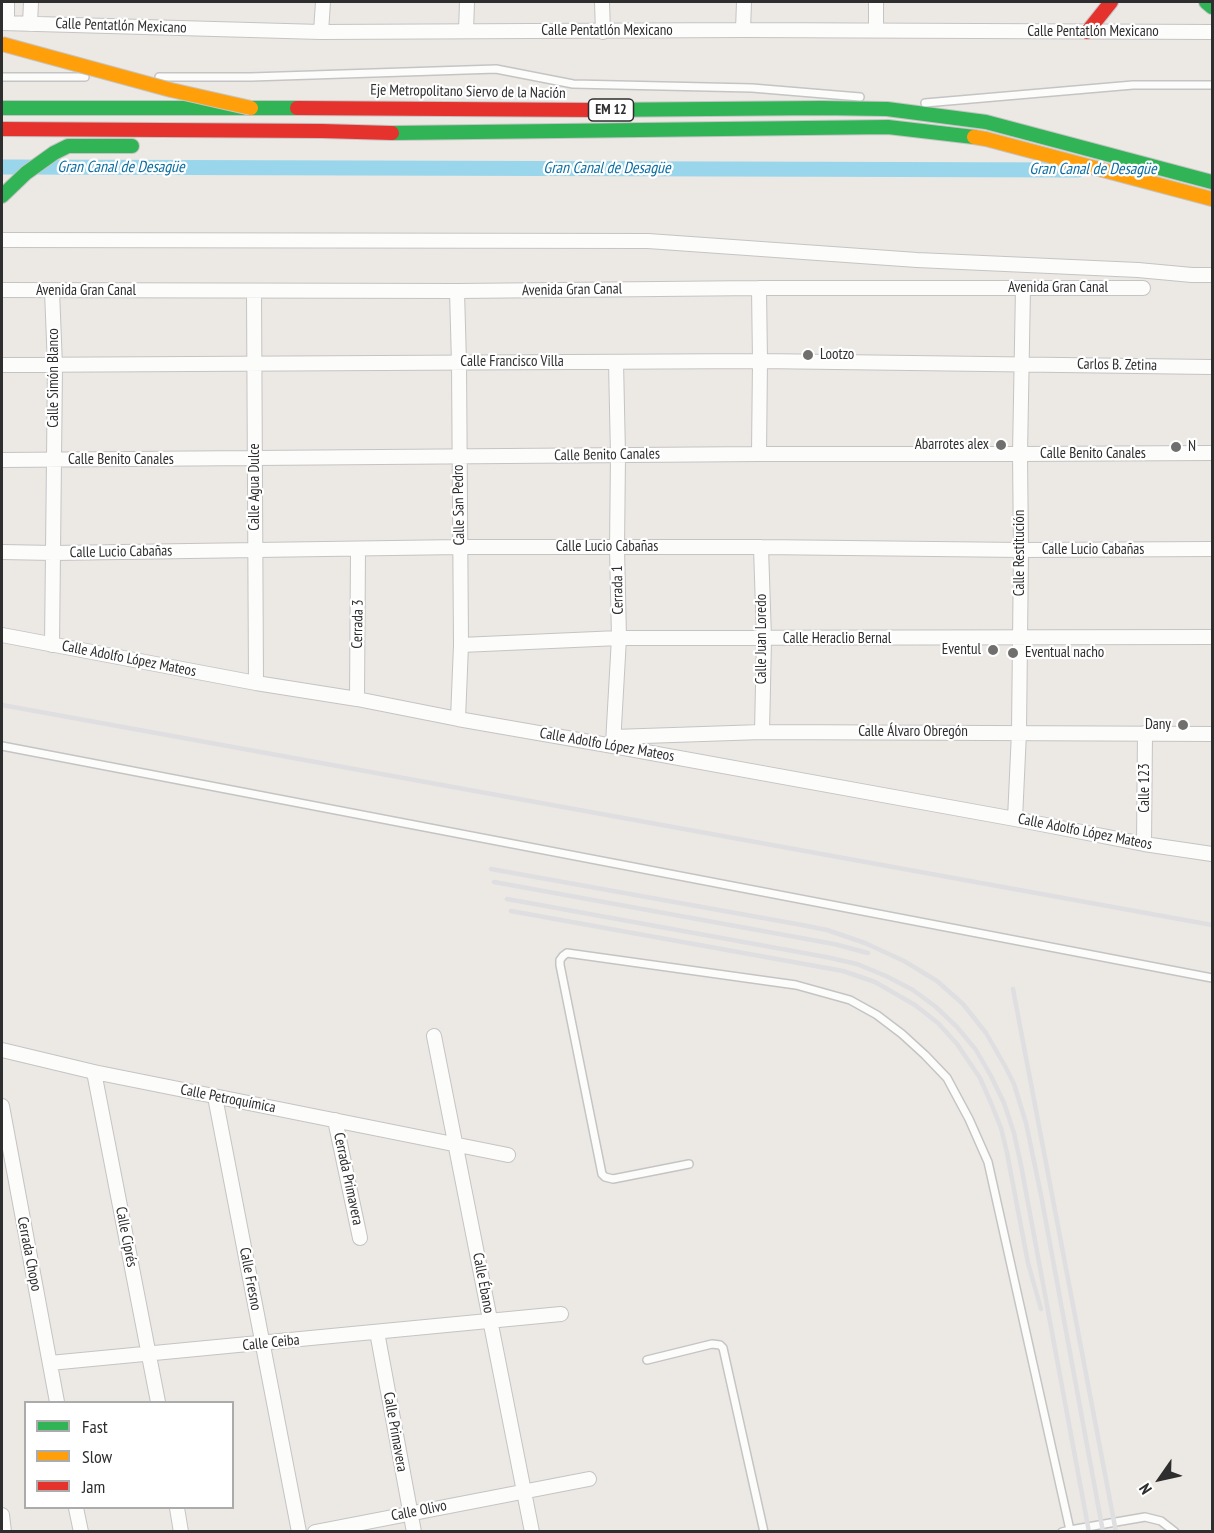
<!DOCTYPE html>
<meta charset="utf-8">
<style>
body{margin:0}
#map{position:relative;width:1214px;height:1533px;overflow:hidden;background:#ece8e4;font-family:"PT Sans Narrow",sans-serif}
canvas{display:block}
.frame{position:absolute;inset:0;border:3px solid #2e2e2e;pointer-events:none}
.legend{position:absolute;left:24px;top:1401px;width:210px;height:108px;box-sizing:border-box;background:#fff;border:2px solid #ababab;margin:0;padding:8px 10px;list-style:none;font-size:18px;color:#2e2e2e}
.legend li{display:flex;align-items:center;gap:12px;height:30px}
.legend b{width:30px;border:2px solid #ababab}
.north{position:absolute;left:1130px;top:1449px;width:60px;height:60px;-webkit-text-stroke:4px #fff;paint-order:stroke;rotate:236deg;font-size:16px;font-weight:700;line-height:24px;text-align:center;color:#2e2e2e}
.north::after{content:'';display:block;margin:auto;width:21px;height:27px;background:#2e2e2e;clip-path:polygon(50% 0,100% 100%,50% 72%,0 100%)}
</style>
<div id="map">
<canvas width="1214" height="1533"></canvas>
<div class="frame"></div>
<ul class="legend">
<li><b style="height:8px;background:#30b455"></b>Fast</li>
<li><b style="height:8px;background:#ff9f0a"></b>Slow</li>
<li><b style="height:8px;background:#e5322d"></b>Jam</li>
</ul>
<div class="north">N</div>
</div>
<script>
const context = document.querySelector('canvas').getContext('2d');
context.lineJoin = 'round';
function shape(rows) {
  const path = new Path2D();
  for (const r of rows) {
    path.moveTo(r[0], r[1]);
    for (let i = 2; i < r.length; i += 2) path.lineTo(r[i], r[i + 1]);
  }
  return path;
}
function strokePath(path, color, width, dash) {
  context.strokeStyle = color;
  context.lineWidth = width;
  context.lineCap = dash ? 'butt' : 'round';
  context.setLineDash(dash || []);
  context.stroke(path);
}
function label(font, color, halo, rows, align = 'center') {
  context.font = font + ' "PT Sans Narrow",sans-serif';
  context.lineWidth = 4.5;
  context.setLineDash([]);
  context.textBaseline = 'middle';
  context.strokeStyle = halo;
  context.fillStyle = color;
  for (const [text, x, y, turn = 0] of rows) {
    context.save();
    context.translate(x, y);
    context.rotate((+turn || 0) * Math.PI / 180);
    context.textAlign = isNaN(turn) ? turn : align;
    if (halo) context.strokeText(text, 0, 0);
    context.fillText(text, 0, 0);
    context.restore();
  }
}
const canal = shape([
 [2,167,1078,170]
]);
const lane = shape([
 [2,77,85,77],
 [159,77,251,77,496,69,573,84,752,88,860,97],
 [925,103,1133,85,1212,85],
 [2,746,1212,978],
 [689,1164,613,1179,605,1177,602,1174,560,965,560,960,563,956,567,953,796,985,850,1000,877,1015,902,1034,925,1055,947,1078,969,1119,988,1162,1070,1530,1062,1532],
 [647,1360,712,1344,720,1345,723,1348,764,1532],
 [1070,1530,1145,1517,1161,1521,1175,1532]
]);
const street = shape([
 [602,2,603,32],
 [2,23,321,32,743,30,1212,32],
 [7,23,7,2],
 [30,24,31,2],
 [743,30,744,2],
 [876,30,876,2],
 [466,31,467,2],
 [321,32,323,2],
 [2,240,648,241,917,260,1138,270,1192,275,1212,275],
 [759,288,760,361,759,454],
 [2,290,457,291,759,288,1143,288],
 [254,291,256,683],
 [457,291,459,363,461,645,458,719],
 [2,365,760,361,1212,367],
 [2,460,759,454,1020,454,1212,453],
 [761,547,764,639,762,732],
 [2,552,54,553,460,547,761,547,1021,550,1212,549],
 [2,635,256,683,357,699,458,719,613,746,1015,819,1144,844,1212,854],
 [52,645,55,366,52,291],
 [461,645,619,638,1212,637],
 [357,699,358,549],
 [614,737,762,732,1212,734],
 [613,744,619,638,617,548,618,455,616,362],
 [1015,819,1019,732,1021,550,1020,454,1023,288],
 [1144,844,1145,733],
 [434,1036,532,1532],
 [2,1050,94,1072,508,1155],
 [94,1072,158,1402],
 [215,1097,299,1532],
 [2,1106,57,1402],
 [335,1120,360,1238],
 [377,1332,414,1532],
 [50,1363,561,1314],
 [76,1508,81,1532],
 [177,1508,181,1532],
 [2,1515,4,1532],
 [315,1532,589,1479]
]);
const fast = shape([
 [1206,2,1212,7],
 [2,108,297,108],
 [595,110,821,108,887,109,986,122,1212,182],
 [392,133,888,127,974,137],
 [2,196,26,173,54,153,68,146,132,146]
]);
const slow = shape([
 [974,137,986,139,1212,199]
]);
const jam = shape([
 [1087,32,1111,2],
 [297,108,595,110],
 [2,129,322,131,392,133]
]);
const rail = shape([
 [2,705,1212,925],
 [491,869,802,925,827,930,865,943,904,961,937,981,963,1004,986,1033,1005,1066,1014,1084,1026,1123,1041,1195,1103,1532],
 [494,882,834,944,868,953],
 [507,899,826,957,857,964,886,976,913,990,936,1007,957,1027,976,1050,991,1076,1004,1103,1014,1133,1021,1165,1089,1532],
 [511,911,843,971,875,982,915,1005,938,1023,957,1044,980,1078,991,1103,1001,1128,1007,1153,1028,1263,1041,1309],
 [1013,989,1116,1532]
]);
const slowBridge = shape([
 [2,44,171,90,251,108]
]);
const markers = [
 [808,355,6,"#706f6e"],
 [1001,445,6,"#706f6e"],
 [1176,447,6,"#706f6e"],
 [993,650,6,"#706f6e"],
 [1013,653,6,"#706f6e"],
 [1183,725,6,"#706f6e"]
];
const shields = [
 [611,110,45]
];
const shieldNames = [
 ["EM 12",611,110]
];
const streetNames = [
 ["Calle Pentatlón Mexicano",121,26,2],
 ["Calle Pentatlón Mexicano",607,31],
 ["Calle Pentatlón Mexicano",1093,32],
 ["Eje Metropolitano Siervo de la Nación",468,92,1],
 ["Avenida Gran Canal",1058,288],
 ["Avenida Gran Canal",572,290,-1],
 ["Avenida Gran Canal",86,291],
 ["Calle Francisco Villa",512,362],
 ["Carlos B. Zetina",1117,365,1],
 ["Calle Simón Blanco",54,378,-90],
 ["Calle Benito Canales",1093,454],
 ["Calle Benito Canales",607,455,-1],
 ["Calle Benito Canales",121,460],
 ["Calle Agua Dulce",255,487,-90],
 ["Calle San Pedro",459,505,-91],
 ["Calle Lucio Cabañas",607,547],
 ["Calle Lucio Cabañas",1093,550],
 ["Calle Lucio Cabañas",121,552,-1],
 ["Calle Restitución",1020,553,-90],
 ["Cerrada 1",618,590,-91],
 ["Cerrada 3",358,624,-89],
 ["Calle Juan Loredo",762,639,-90],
 ["Calle Heraclio Bernal",837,639],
 ["Calle Adolfo López Mateos",129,659,11],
 ["Calle Álvaro Obregón",913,732],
 ["Calle Adolfo López Mateos",607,745,10],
 ["Calle 123",1145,788,-90],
 ["Calle Adolfo López Mateos",1085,832,11],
 ["Calle Petroquímica",228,1099,11],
 ["Cerrada Primavera",348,1179,78],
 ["Calle Ciprés",126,1237,79],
 ["Cerrada Chopo",29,1254,79],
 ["Calle Fresno",250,1279,79],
 ["Calle Ébano",483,1283,79],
 ["Calle Ceiba",271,1343,-6],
 ["Calle Primavera",395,1432,80],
 ["Calle Olivo",419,1511,-11]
];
const poiNames = [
 ["Lootzo",820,355],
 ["Abarrotes alex",989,445,"right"],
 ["N",1188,447],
 ["Eventul",981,650,"right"],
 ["Eventual nacho",1025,653],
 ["Dany",1171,725,"right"]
];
const waterNames = [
 ["Gran Canal de Desagüe",121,167],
 ["Gran Canal de Desagüe",607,168],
 ["Gran Canal de Desagüe",1093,169]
];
strokePath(canal, '#99d6ec', 15);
strokePath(lane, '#c5c4c5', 10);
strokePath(street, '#c5c4c5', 16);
strokePath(fast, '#c5c4c5', 16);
strokePath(slow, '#c5c4c5', 16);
strokePath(jam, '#c5c4c5', 16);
strokePath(lane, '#fcfcfb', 7);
strokePath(street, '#fcfcfb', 14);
strokePath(fast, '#30b455', 14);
strokePath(slow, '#ff9f0a', 14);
strokePath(jam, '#e5322d', 14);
strokePath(rail, '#dfdfe1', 4.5);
strokePath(slowBridge, '#c6c5c4', 16, []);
strokePath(slowBridge, '#ff9f0a', 14);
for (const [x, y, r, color] of markers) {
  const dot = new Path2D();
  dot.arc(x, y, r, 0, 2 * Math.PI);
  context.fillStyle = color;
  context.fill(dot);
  strokePath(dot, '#fff', 2);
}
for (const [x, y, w] of shields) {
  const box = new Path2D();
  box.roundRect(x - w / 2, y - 11, w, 22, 4.5);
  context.fillStyle = '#fff';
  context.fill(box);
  strokePath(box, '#2e2e2e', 1.5);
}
label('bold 14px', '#2e2e2e', null, shieldNames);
label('15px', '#2e2e2e', '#fff', streetNames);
label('15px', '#2e2e2e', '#fff', poiNames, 'left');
label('italic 16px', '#0d6fa3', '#fff', waterNames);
</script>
